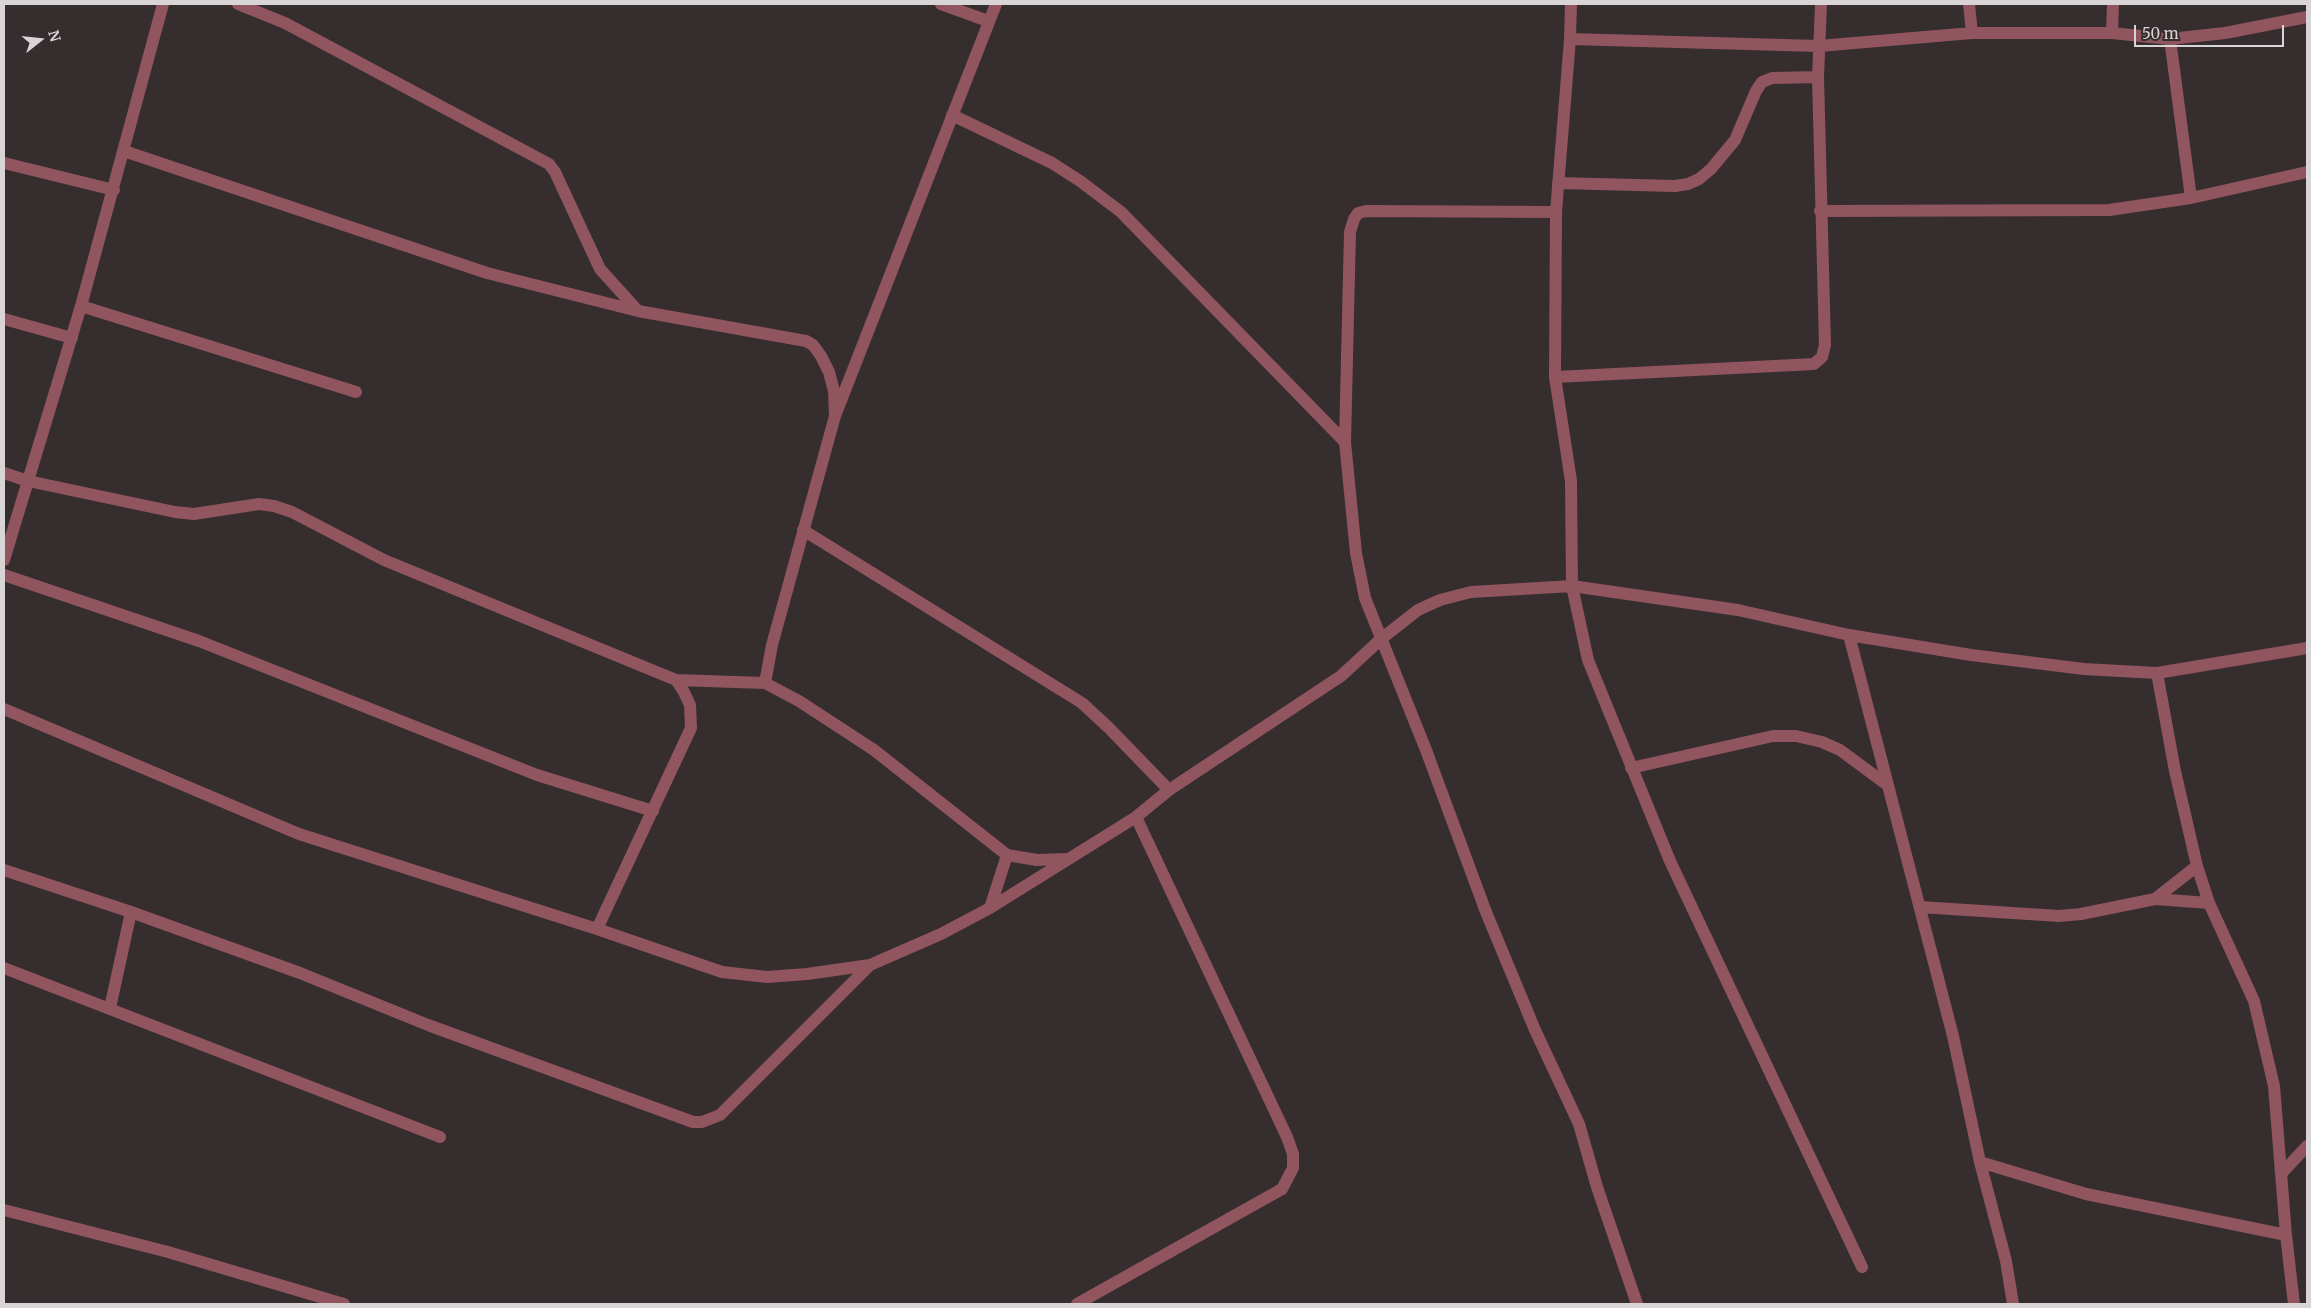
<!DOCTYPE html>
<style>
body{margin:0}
#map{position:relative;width:2311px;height:1308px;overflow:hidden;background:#352d2e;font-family:Merriweather,serif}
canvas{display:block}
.frame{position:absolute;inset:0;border:5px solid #d9d4d5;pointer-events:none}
.north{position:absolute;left:15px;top:15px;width:50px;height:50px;-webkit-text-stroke:4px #352d2e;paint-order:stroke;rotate:74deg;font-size:14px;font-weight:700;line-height:20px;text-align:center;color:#d9d4d5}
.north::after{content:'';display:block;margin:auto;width:18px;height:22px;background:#d9d4d5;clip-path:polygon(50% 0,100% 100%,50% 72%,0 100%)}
.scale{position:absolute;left:2134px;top:25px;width:150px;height:22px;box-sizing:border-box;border:2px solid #d9d4d5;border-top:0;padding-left:6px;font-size:15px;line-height:18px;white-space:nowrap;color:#d9d4d5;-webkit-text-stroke:4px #352d2e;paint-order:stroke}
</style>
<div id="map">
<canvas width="2311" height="1308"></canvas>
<div class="frame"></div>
<div class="north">N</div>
<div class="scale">50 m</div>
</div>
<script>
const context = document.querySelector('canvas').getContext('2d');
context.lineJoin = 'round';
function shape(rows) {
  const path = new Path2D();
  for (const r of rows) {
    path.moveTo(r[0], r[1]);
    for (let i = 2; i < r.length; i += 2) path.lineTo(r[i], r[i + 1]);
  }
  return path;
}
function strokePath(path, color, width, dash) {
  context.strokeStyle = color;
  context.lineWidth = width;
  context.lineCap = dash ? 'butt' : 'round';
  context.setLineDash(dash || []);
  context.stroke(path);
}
const minor = shape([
 [238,4,285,23,549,164,555,172,600,269,638,311],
 [941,4,988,21],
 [1571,4,1570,39,1556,212,1555,377,1571,481,1572,586,1588,660,1670,861,1862,1267],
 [1969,4,1972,33],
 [2112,33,2113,4],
 [1570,39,1819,46,1972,33,2112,33,2170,39,2225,33,2307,17],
 [2170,39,2191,198],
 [952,115,1052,163,1080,181,1121,212,1345,442],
 [124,151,487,273,638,311,806,341,813,345,821,356,829,372,834,391,835,416],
 [4,163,114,190],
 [1558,183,1675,186,1688,184,1699,179,1711,169,1735,140,1756,91,1762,82,1772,78,1818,77],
 [1820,211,2109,210,2191,198,2307,172],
 [1556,212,1366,211,1358,213,1354,219,1350,232,1345,442,1356,553,1365,598,1426,750,1486,912,1535,1030,1579,1124,1597,1187,1637,1304],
 [81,306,356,392],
 [4,319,72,338],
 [1555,377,1814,364,1822,357,1825,345,1818,77,1821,4],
 [4,473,28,481,175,512,194,514,259,504,274,506,292,512,384,560,676,680,765,683,799,701,874,750,1007,855,1037,860,1066,859],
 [803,530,1082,703,1109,728,1169,790],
 [4,560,81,306,163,4],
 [4,575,199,641,537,775,653,811],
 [1849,635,1953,1036,1980,1162,2006,1261,2013,1304],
 [2157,673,2175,771,2197,866,2209,903,2254,1001,2274,1086,2286,1235,2294,1304],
 [765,683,772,645,835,416,996,4],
 [4,709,299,834,597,929,722,972,767,977,807,974,870,965,941,934,990,908,1136,817,1169,790,1341,676,1381,639,1418,610,1440,600,1471,592,1572,586,1738,610,1849,635,1971,655,2084,669,2157,673,2307,648],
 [1631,768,1773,736,1796,736,1822,742,1840,750,1886,784],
 [4,870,131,912,300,973,428,1025,693,1122,702,1122,720,1115,870,965],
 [2155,899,2197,866],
 [1920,907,2059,916,2081,914,2155,899,2209,903],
 [990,908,1007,855],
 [597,929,691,728,690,705,684,692,676,680],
 [4,968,440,1137],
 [110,1008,131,912],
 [1980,1162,2086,1194,2286,1235],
 [2281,1174,2307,1146],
 [4,1210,168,1252,344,1304],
 [1077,1304,1282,1189,1293,1168,1293,1154,1287,1137,1136,817]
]);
strokePath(minor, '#90555f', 12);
</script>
